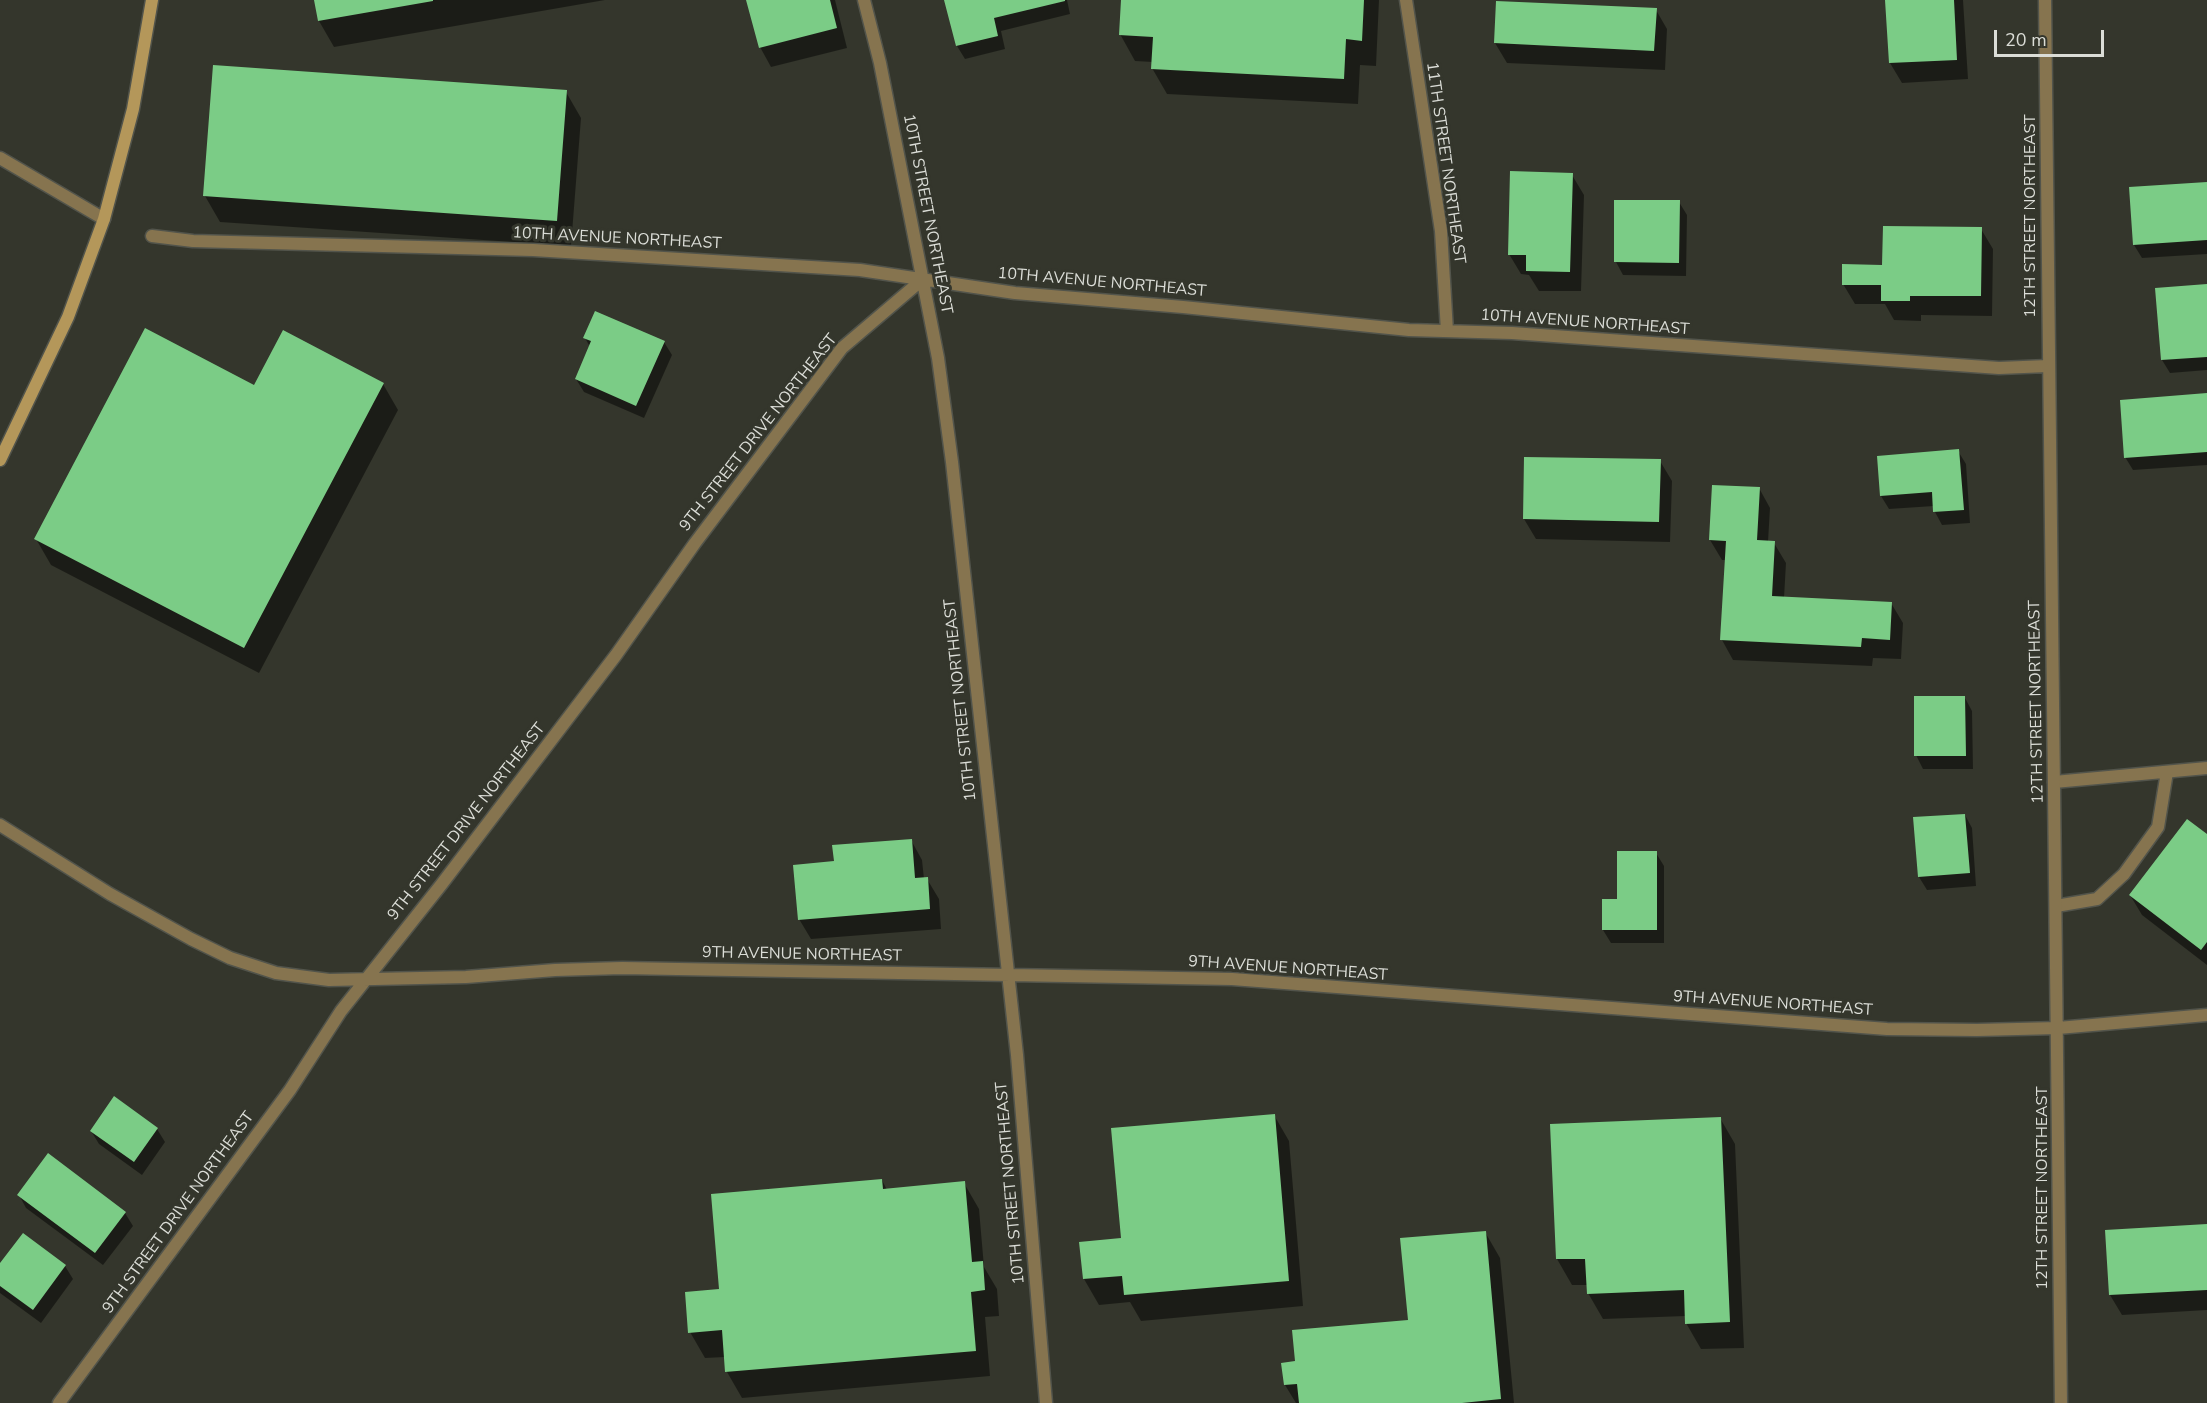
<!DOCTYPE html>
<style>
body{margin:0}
#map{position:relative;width:2207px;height:1403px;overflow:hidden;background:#34362c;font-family:"Nunito Sans",sans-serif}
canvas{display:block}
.scale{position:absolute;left:1994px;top:30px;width:110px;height:27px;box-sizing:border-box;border:3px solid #dbddd7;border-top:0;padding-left:8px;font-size:18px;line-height:21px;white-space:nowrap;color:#dbddd7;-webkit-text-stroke:4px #34362c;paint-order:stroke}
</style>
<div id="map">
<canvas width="2207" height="1403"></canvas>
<div class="scale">20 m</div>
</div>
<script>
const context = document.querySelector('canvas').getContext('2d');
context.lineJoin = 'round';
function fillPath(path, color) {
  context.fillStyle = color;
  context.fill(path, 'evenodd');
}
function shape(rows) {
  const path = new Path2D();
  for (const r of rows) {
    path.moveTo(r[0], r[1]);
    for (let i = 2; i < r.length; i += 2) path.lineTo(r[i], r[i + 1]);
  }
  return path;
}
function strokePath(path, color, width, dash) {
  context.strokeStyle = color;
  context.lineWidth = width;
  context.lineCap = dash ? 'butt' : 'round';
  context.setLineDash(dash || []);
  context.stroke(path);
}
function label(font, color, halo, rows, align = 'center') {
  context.font = font + ' "Nunito Sans",sans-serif';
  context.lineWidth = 6;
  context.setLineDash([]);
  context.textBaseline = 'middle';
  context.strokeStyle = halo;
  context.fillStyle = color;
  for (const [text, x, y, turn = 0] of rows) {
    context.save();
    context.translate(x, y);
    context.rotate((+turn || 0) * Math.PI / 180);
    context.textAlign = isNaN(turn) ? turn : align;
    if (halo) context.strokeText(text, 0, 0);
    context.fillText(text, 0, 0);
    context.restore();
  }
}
const shadow = shape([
 [316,0,605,0,334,47,319,21],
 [748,0,835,0,847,48,771,67,760,47],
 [946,0,1067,0,1070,14,1001,31,1005,49,965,59,957,46],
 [1122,0,1379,0,1376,66,1360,65,1358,104,1167,94,1152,68,1153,62,1135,61,1120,34],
 [1887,0,1963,0,1968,79,1902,83,1890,63],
 [1656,10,1667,29,1665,70,1507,63,1495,43],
 [566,92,581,118,571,246,220,222,205,196],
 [1572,175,1584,195,1581,291,1539,291,1529,275,1521,274,1509,254],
 [2207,184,2207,254,2142,258,2134,245],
 [1615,201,1679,202,1687,215,1686,276,1623,275,1616,262],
 [1981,229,1993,249,1992,316,1921,315,1921,321,1894,320,1885,304,1855,304,1843,284,1884,266],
 [2207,286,2207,370,2170,373,2162,360],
 [585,338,664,342,672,355,644,418,584,392,576,379,590,347],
 [383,384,398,410,259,673,51,565,36,539,255,387],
 [2207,394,2207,465,2133,470,2125,457],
 [1958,451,1966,464,1970,523,1942,525,1935,512,1934,506,1889,509,1881,496],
 [1660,461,1672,481,1670,542,1536,539,1524,519],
 [1759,488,1770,508,1768,542,1774,543,1786,563,1784,598,1891,603,1903,623,1901,659,1873,658,1872,666,1733,660,1722,640,1726,560,1722,560,1710,540],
 [1965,698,1972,711,1973,769,1923,769,1916,755],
 [1965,815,1972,828,1976,886,1927,890,1919,877],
 [2207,836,2207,965,2142,915,2130,895],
 [911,840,922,860,924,879,927,879,939,899,941,929,811,939,799,919,836,863],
 [1656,853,1664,866,1664,943,1611,943,1603,930,1618,900],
 [1274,1115,1289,1141,1303,1306,1141,1321,1130,1302,1099,1305,1084,1279,1122,1239],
 [1720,1118,1735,1144,1744,1348,1701,1349,1686,1323,1686,1316,1603,1319,1588,1293,1588,1285,1572,1285,1557,1259],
 [157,1129,165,1142,142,1175,99,1144,91,1131],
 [882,1180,887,1190,964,1183,979,1209,984,1267,997,1289,999,1316,985,1317,990,1376,742,1398,727,1372,725,1357,705,1358,690,1332,721,1291],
 [19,1195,125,1213,133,1226,103,1265,26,1208],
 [2207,1225,2207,1310,2122,1315,2110,1295],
 [1485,1232,1500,1258,1514,1403,1296,1403,1285,1385,1296,1363,1409,1321],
 [23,1235,65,1266,73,1279,41,1323,0,1293,0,1266]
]);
const building = shape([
 [314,0,433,0,433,1,318,21],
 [746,0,830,0,837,28,759,48],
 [944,0,1065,0,1065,1,994,18,998,36,956,46],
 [1121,0,1364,0,1362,41,1346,39,1344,79,1151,69,1153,37,1119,35],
 [1885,0,1954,0,1957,60,1889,63],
 [1496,1,1657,8,1654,51,1494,43],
 [213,65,567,90,557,221,203,196],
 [1510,171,1573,173,1570,272,1526,271,1526,255,1508,255],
 [2207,182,2207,240,2133,245,2129,187],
 [1614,200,1680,200,1679,263,1614,262],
 [1883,226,1982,227,1981,296,1910,296,1910,301,1881,301,1881,285,1842,285,1842,264,1882,265],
 [2207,284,2207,357,2161,360,2155,288],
 [595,311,665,341,636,406,575,379,591,341,583,338],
 [145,328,254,385,283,330,384,383,244,648,34,539],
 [2207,393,2207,452,2124,458,2120,400],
 [1959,449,1964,510,1933,512,1932,492,1880,496,1877,456],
 [1524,457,1661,459,1659,522,1523,519],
 [1712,485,1760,487,1757,540,1775,541,1772,596,1892,602,1890,640,1862,638,1861,647,1720,640,1726,541,1709,540],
 [1914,696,1965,696,1966,756,1914,756],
 [1965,814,1970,873,1918,877,1913,817],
 [2187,819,2207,834,2207,942,2201,950,2129,895],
 [912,839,915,878,928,877,930,909,798,920,793,865,834,861,832,845],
 [1617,851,1657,851,1657,930,1602,930,1602,899,1617,899],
 [114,1096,158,1128,134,1162,90,1131],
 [1275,1114,1289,1281,1124,1295,1122,1276,1083,1279,1079,1242,1121,1238,1111,1128],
 [1721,1117,1730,1322,1685,1324,1684,1290,1587,1294,1585,1259,1556,1259,1550,1124],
 [48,1153,126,1212,95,1253,17,1195],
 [882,1179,883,1189,965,1181,972,1262,983,1261,985,1290,971,1292,976,1351,725,1372,722,1330,688,1333,685,1292,719,1289,711,1194],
 [2207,1224,2207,1290,2109,1295,2105,1230],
 [1486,1231,1501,1399,1462,1403,1299,1403,1297,1384,1284,1385,1281,1363,1295,1361,1292,1330,1408,1320,1400,1238],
 [23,1233,66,1265,33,1310,0,1286,0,1263]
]);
const lane = shape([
 [2054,782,2207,768],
 [2056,906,2097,899,2124,874,2158,827,2167,772]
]);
const street = shape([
 [864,0,880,63,938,358,952,462,1017,1055,1046,1403],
 [1406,0,1441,231,1447,331],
 [2045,0,2061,1403],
 [0,158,104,219],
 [152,236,193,241,533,250,860,270,1015,293,1183,307,1409,330,1512,333,1999,368,2048,366],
 [0,825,110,894,191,939,230,958,276,973,329,980,466,977,555,970,622,968,1232,979,1887,1029,1977,1030,2058,1028,2207,1015],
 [59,1403,290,1090,341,1011,441,885,616,655,695,543,842,348,923,279]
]);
const secondary = shape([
 [0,460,68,317,104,219,133,109,152,0]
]);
const streetNames = [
 ["11TH STREET NORTHEAST",1445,163,82],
 ["10TH STREET NORTHEAST",927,214,79],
 ["12TH STREET NORTHEAST",2031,216,-90],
 ["10TH AVENUE NORTHEAST",617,239,3],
 ["10TH AVENUE NORTHEAST",1102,283,5],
 ["10TH AVENUE NORTHEAST",1585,323,4],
 ["9TH STREET DRIVE NORTHEAST",759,433,-52],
 ["10TH STREET NORTHEAST",961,700,-96],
 ["12TH STREET NORTHEAST",2037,702,-91],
 ["9TH STREET DRIVE NORTHEAST",467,822,-52],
 ["9TH AVENUE NORTHEAST",802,955,1],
 ["9TH AVENUE NORTHEAST",1288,969,4],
 ["9TH AVENUE NORTHEAST",1773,1004,4],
 ["10TH STREET NORTHEAST",1011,1183,-95],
 ["12TH STREET NORTHEAST",2043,1188,-90],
 ["9TH STREET DRIVE NORTHEAST",179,1213,-54]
];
fillPath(shadow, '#0007');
fillPath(building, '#7bcc86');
strokePath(lane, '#52544b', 15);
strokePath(street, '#52544b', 15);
strokePath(secondary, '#52544b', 15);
strokePath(lane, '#86744f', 12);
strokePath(street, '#86744f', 12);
strokePath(secondary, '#b4975a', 12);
label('16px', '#dbddd7', '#34362c', streetNames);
</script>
